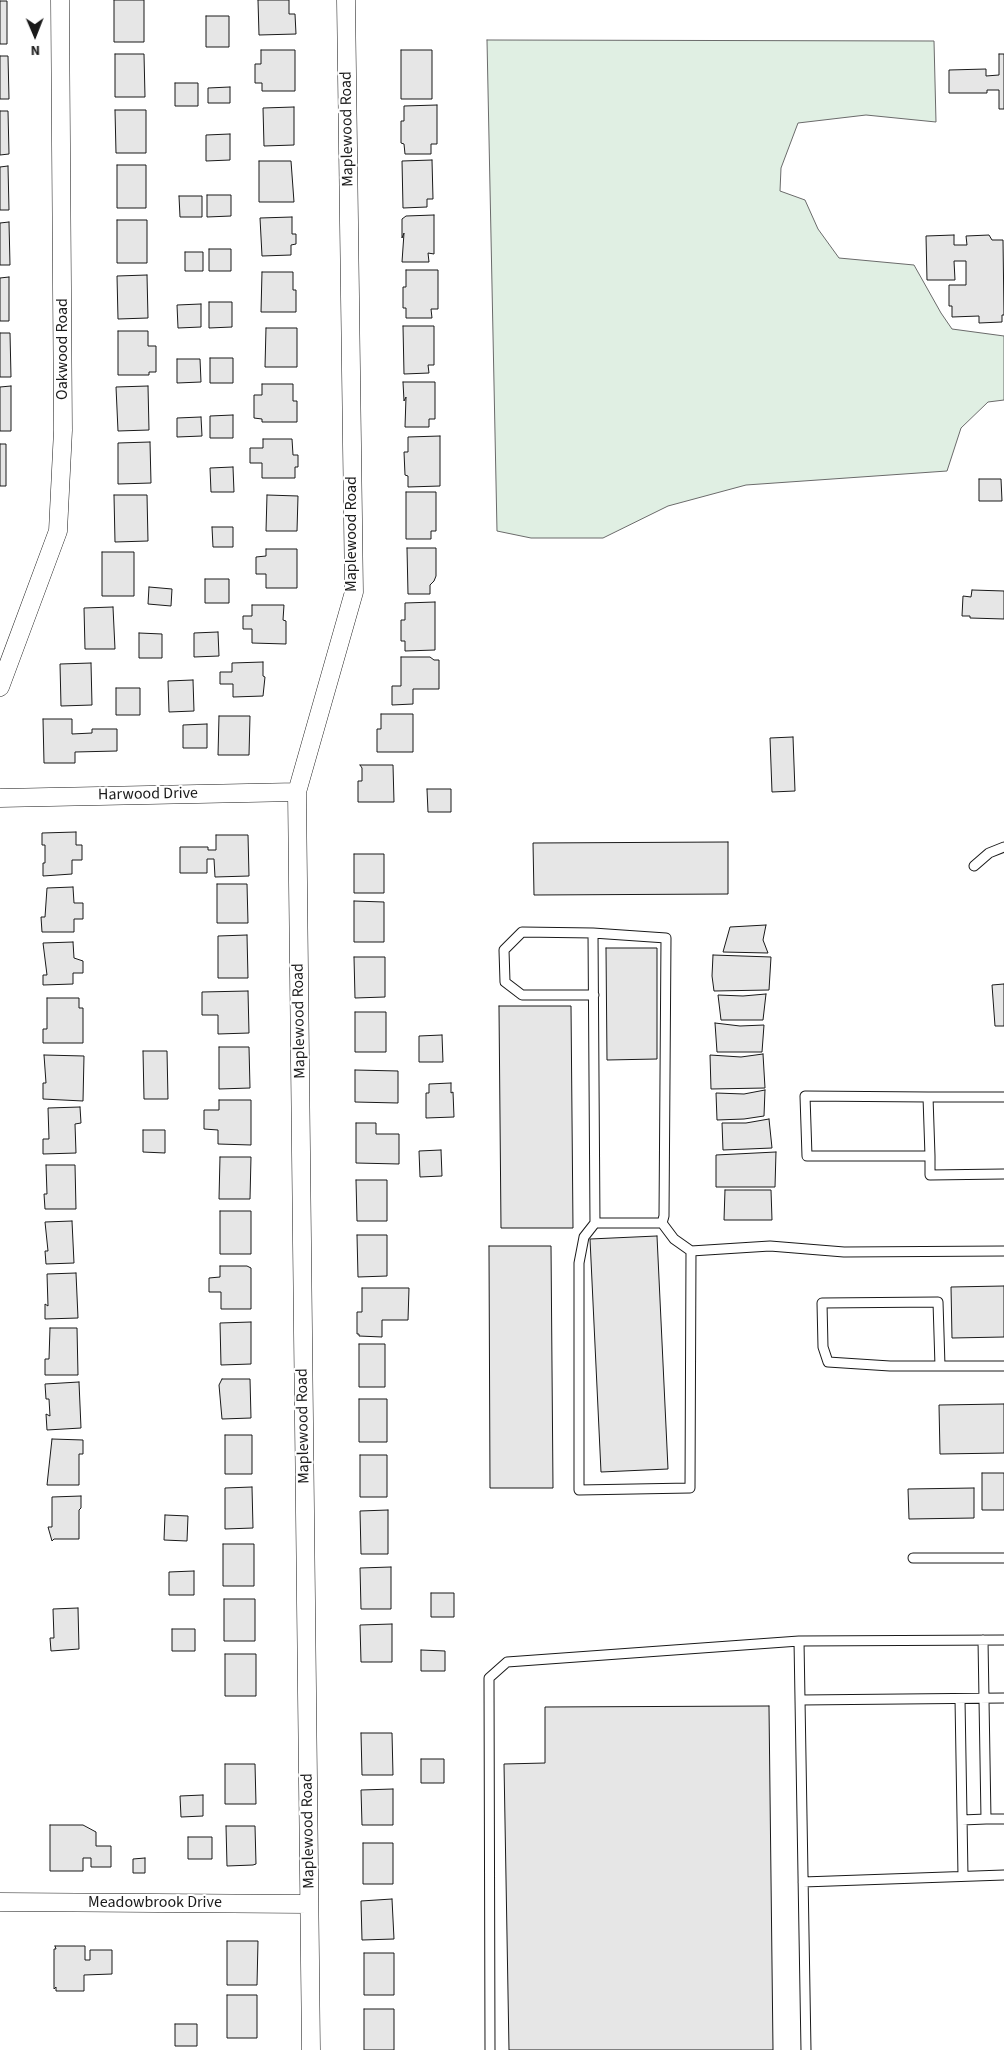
<!DOCTYPE html>
<style>
body{margin:0}
#map{position:relative;width:1004px;height:2050px;overflow:hidden;background:#fff;font-family:"Source Sans 3",sans-serif}
canvas{display:block}
.north{position:absolute;left:10px;top:10px;width:50px;height:50px;-webkit-text-stroke:4px #fff;paint-order:stroke;rotate:179deg;font-size:14px;font-weight:700;line-height:20px;text-align:center;color:#1a1a1a}
.north::after{content:'';display:block;margin:auto;width:18px;height:22px;background:#1a1a1a;clip-path:polygon(50% 0,100% 100%,50% 72%,0 100%)}
</style>
<div id="map">
<canvas width="1004" height="2050"></canvas>
<div class="north">N</div>
</div>
<script>
const context = document.querySelector('canvas').getContext('2d');
context.lineJoin = 'round';
function fillPath(path, color) {
  context.fillStyle = color;
  context.fill(path, 'evenodd');
}
function shape(rows) {
  const path = new Path2D();
  for (const r of rows) {
    path.moveTo(r[0], r[1]);
    for (let i = 2; i < r.length; i += 2) path.lineTo(r[i], r[i + 1]);
  }
  return path;
}
function strokePath(path, color, width, dash) {
  context.strokeStyle = color;
  context.lineWidth = width;
  context.lineCap = dash ? 'butt' : 'round';
  context.setLineDash(dash || []);
  context.stroke(path);
}
function label(font, color, halo, rows, align = 'center') {
  context.font = font + ' "Source Sans 3",sans-serif';
  context.lineWidth = 4;
  context.setLineDash([]);
  context.textBaseline = 'middle';
  context.strokeStyle = halo;
  context.fillStyle = color;
  for (const [text, x, y, turn = 0] of rows) {
    context.save();
    context.translate(x, y);
    context.rotate((+turn || 0) * Math.PI / 180);
    context.textAlign = isNaN(turn) ? turn : align;
    if (halo) context.strokeText(text, 0, 0);
    context.fillText(text, 0, 0);
    context.restore();
  }
}
const green = shape([
 [487,40,934,41,936,122,866,115,798,123,781,168,780,191,805,200,818,229,839,258,914,265,941,313,952,329,1004,336,1004,400,988,402,961,428,947,471,746,485,668,506,603,538,531,538,497,531,487,40]
]);
const building = shape([
 [114,0,144,0,144,42,114,42,114,0],
 [258,0,289,0,289,14,295,14,296,34,259,35,258,0],
 [0,1,7,1,7,44,0,44,0,1],
 [206,16,229,16,229,47,206,47,206,16],
 [261,50,295,50,295,91,262,91,262,83,255,83,255,64,261,64,261,50],
 [401,50,432,50,432,99,401,99,401,50],
 [115,54,144,54,145,97,115,97,115,54],
 [999,54,1004,54,1004,109,999,109,999,90,987,90,987,93,949,93,949,70,986,69,986,76,999,75,999,54],
 [0,56,8,56,9,99,0,99,0,56],
 [175,83,198,83,198,106,175,106,175,83],
 [230,87,230,103,208,103,208,88,230,87],
 [437,105,437,144,431,144,431,154,405,154,404,144,401,143,401,121,404,121,404,106,437,105],
 [294,107,294,145,264,146,263,108,294,107],
 [115,110,146,110,146,153,116,153,115,110],
 [0,111,8,111,9,154,0,155,0,111],
 [230,134,230,160,206,161,206,135,230,134],
 [432,160,433,199,427,199,427,207,403,208,402,161,432,160],
 [259,161,291,161,294,202,259,202,259,161],
 [117,165,146,165,146,208,117,208,117,165],
 [8,166,9,210,0,210,0,167,8,166],
 [207,195,231,195,231,216,207,217,207,195],
 [179,196,202,196,202,217,180,217,179,196],
 [434,215,434,254,428,253,429,262,402,262,404,233,402,238,402,219,406,216,434,215],
 [292,217,292,234,296,234,296,244,291,245,291,255,262,256,260,218,292,217],
 [117,220,147,220,147,263,117,263,117,220],
 [9,222,10,265,0,265,0,223,9,222],
 [954,235,954,245,967,245,966,236,989,235,992,240,1003,240,1004,315,1002,315,1002,322,979,323,979,316,952,317,952,306,949,306,949,285,966,285,966,261,954,261,955,280,927,280,926,236,954,235],
 [209,249,231,249,231,271,209,271,209,249],
 [185,252,203,252,203,271,185,271,185,252],
 [406,270,438,270,438,309,431,309,432,318,406,318,406,308,403,308,403,287,406,287,406,270],
 [262,272,293,272,293,290,296,290,296,312,261,312,262,272],
 [147,275,148,318,118,319,117,276,147,275],
 [9,277,9,321,0,321,0,278,9,277],
 [209,302,232,302,232,327,209,328,209,302],
 [201,304,201,327,178,328,177,305,201,304],
 [403,326,434,326,434,365,428,365,429,373,404,374,403,326],
 [266,328,297,328,297,367,265,367,266,328],
 [118,331,148,331,148,346,156,346,156,372,149,372,149,375,118,375,118,331],
 [0,333,10,333,11,377,0,377,0,333],
 [210,358,233,358,233,383,210,383,210,358],
 [177,359,200,359,201,382,177,383,177,359],
 [403,382,435,382,435,419,429,419,429,427,405,427,406,397,404,401,403,382],
 [262,384,293,384,293,401,297,401,297,422,262,422,262,419,254,418,254,395,262,395,262,384],
 [11,386,11,431,0,431,0,387,11,386],
 [148,386,149,430,118,431,116,387,148,386],
 [233,415,233,438,210,438,210,416,233,415],
 [201,417,202,436,177,437,177,418,201,417],
 [440,436,440,486,408,487,408,476,405,475,404,452,408,452,408,437,440,436],
 [263,439,292,439,293,455,298,455,298,467,295,467,295,478,262,478,262,463,250,463,250,448,263,448,263,439],
 [150,442,151,483,118,484,118,443,150,442],
 [0,444,6,444,6,486,0,486,0,444],
 [233,467,234,492,211,492,210,468,233,467],
 [979,479,1001,479,1002,501,979,501,979,479],
 [406,492,436,492,436,531,431,531,431,539,406,539,406,492],
 [114,495,147,495,148,541,115,542,114,495],
 [267,495,298,496,297,531,266,531,267,495],
 [212,527,233,527,233,547,213,547,212,527],
 [407,548,436,548,436,576,434,581,430,585,430,594,408,594,407,548],
 [266,549,297,549,297,588,266,588,266,574,256,574,256,557,266,556,266,549],
 [102,552,134,552,134,596,102,596,102,552],
 [205,579,229,579,229,603,205,603,205,579],
 [149,587,172,589,171,606,148,604,149,587],
 [972,590,1004,591,1004,619,970,618,970,616,962,616,963,596,971,597,972,590],
 [435,602,435,650,405,651,405,641,401,641,401,620,405,620,405,603,435,602],
 [252,605,284,605,283,620,286,621,286,644,252,643,252,629,243,629,243,616,252,616,252,605],
 [113,607,115,649,85,649,84,608,113,607],
 [218,632,219,656,194,657,194,633,218,632],
 [139,633,162,634,162,658,139,658,139,633],
 [401,657,430,657,434,660,439,660,439,689,413,689,413,704,392,705,392,686,401,686,401,657],
 [263,662,263,676,265,677,263,696,233,697,233,684,220,684,220,672,232,672,232,663,263,662],
 [91,663,92,705,61,706,60,664,91,663],
 [193,680,194,711,169,712,168,681,193,680],
 [116,688,140,688,140,715,116,715,116,688],
 [381,714,413,714,413,752,377,752,377,729,381,729,381,714],
 [219,716,250,716,249,755,218,755,219,716],
 [43,719,72,719,72,734,92,733,92,729,117,729,117,751,75,752,75,763,44,763,43,719],
 [207,724,207,748,183,748,183,725,207,724],
 [793,737,795,791,772,792,770,738,793,737],
 [360,765,393,765,394,802,358,802,358,781,362,781,362,768,360,765],
 [427,789,451,789,451,812,428,812,427,789],
 [76,832,76,845,82,845,82,860,72,860,72,874,43,876,43,863,45,863,45,845,42,845,42,833,76,832],
 [216,835,248,835,249,876,215,877,214,859,207,859,207,873,180,873,180,847,208,847,208,850,216,850,216,835],
 [728,842,728,894,534,895,533,843,728,842],
 [354,854,384,854,384,893,354,893,354,854],
 [217,884,247,884,248,923,217,923,217,884],
 [73,887,74,903,83,903,83,919,74,919,74,932,42,932,41,917,45,917,47,888,73,887],
 [354,901,384,902,384,942,354,942,354,901],
 [766,925,763,940,768,953,723,952,730,927,766,925],
 [247,935,248,978,218,978,218,936,247,935],
 [73,942,74,958,83,961,83,973,73,973,73,984,43,985,43,975,47,975,43,943,73,942],
 [606,948,657,948,657,1059,607,1060,606,948],
 [713,955,771,957,769,990,714,991,712,976,713,955],
 [354,957,385,957,385,997,355,998,354,957],
 [1004,984,1004,1026,995,1026,992,985,1004,984],
 [248,991,249,1033,218,1034,218,1015,202,1015,202,992,248,991],
 [766,994,763,1020,721,1020,718,995,743,996,766,994],
 [47,998,79,998,79,1008,83,1008,83,1043,43,1043,43,1029,47,1029,47,998],
 [499,1006,571,1006,573,1228,501,1228,499,1006],
 [355,1012,386,1012,386,1052,355,1052,355,1012],
 [715,1023,740,1026,764,1025,762,1052,717,1052,715,1023],
 [442,1035,443,1062,419,1062,419,1036,442,1035],
 [219,1047,249,1047,250,1088,219,1089,219,1047],
 [143,1051,167,1051,168,1099,144,1099,143,1051],
 [763,1054,765,1088,711,1089,710,1055,741,1057,763,1054],
 [44,1055,84,1056,83,1101,43,1099,43,1083,46,1083,44,1055],
 [355,1070,398,1071,398,1103,355,1102,355,1070],
 [451,1083,451,1093,453,1092,454,1117,426,1118,426,1093,429,1093,429,1084,451,1083],
 [765,1090,764,1116,744,1119,717,1120,716,1093,744,1094,765,1090],
 [219,1100,251,1100,251,1145,218,1144,218,1130,204,1129,204,1110,219,1110,219,1100],
 [80,1107,81,1123,75,1124,76,1153,43,1154,43,1139,49,1139,48,1108,80,1107],
 [769,1119,772,1148,723,1150,722,1123,746,1123,769,1119],
 [356,1123,376,1123,376,1134,399,1134,399,1164,356,1163,356,1123],
 [143,1130,165,1130,165,1153,143,1152,143,1130],
 [441,1150,442,1176,420,1177,419,1151,441,1150],
 [776,1152,775,1187,716,1187,716,1155,776,1152],
 [220,1157,251,1157,250,1199,219,1199,220,1157],
 [46,1165,75,1165,76,1209,45,1209,44,1194,47,1194,46,1165],
 [356,1180,387,1180,387,1221,357,1221,356,1180],
 [725,1190,771,1190,772,1220,724,1220,725,1190],
 [220,1211,251,1211,251,1254,220,1254,220,1211],
 [72,1221,74,1263,46,1264,45,1251,48,1251,45,1222,72,1221],
 [357,1235,387,1235,387,1276,358,1277,357,1235],
 [657,1236,668,1469,601,1472,590,1239,657,1236],
 [489,1246,551,1246,553,1488,490,1488,489,1246],
 [220,1266,247,1266,251,1268,251,1309,221,1309,221,1292,209,1292,209,1278,220,1277,220,1266],
 [76,1273,78,1318,45,1319,45,1304,48,1306,47,1274,76,1273],
 [1004,1286,1004,1337,952,1338,951,1287,1004,1286],
 [362,1288,409,1288,408,1320,382,1320,382,1337,359,1336,359,1334,357,1334,357,1312,362,1312,362,1288],
 [251,1322,251,1364,221,1365,220,1323,251,1322],
 [50,1328,77,1328,78,1375,45,1375,45,1359,49,1359,50,1328],
 [359,1344,385,1344,385,1387,359,1387,359,1344],
 [222,1379,250,1379,251,1418,222,1419,219,1385,222,1379],
 [79,1382,81,1428,47,1430,46,1414,50,1416,49,1399,46,1399,45,1384,79,1382],
 [359,1399,387,1399,387,1442,359,1442,359,1399],
 [1004,1404,1004,1453,940,1454,939,1405,1004,1404],
 [225,1435,252,1435,252,1474,225,1474,225,1435],
 [52,1439,83,1440,83,1454,79,1454,79,1485,47,1485,52,1439],
 [360,1455,387,1455,387,1497,360,1497,360,1455],
 [982,1473,1004,1473,1004,1510,982,1510,982,1473],
 [252,1487,253,1528,225,1529,225,1488,252,1487],
 [974,1488,974,1518,909,1519,908,1489,974,1488],
 [81,1496,81,1508,79,1510,79,1539,54,1539,52,1541,48,1527,52,1527,52,1497,81,1496],
 [388,1510,388,1554,361,1554,360,1511,388,1510],
 [165,1515,188,1516,187,1541,164,1540,165,1515],
 [223,1544,254,1544,254,1586,223,1586,223,1544],
 [391,1567,391,1609,361,1609,360,1568,391,1567],
 [194,1571,194,1595,169,1595,169,1572,194,1571],
 [431,1593,454,1593,454,1617,431,1617,431,1593],
 [224,1599,255,1599,255,1641,224,1641,224,1599],
 [78,1608,79,1649,51,1651,50,1638,54,1638,53,1609,78,1608],
 [392,1624,392,1662,361,1662,360,1625,392,1624],
 [172,1629,195,1629,195,1651,172,1651,172,1629],
 [421,1650,445,1651,445,1671,421,1671,421,1650],
 [225,1654,256,1654,256,1696,225,1696,225,1654],
 [769,1706,773,2050,509,2050,504,1764,545,1763,545,1707,769,1706],
 [361,1733,392,1733,393,1775,362,1775,361,1733],
 [421,1759,444,1759,444,1783,421,1783,421,1759],
 [225,1764,255,1764,256,1804,225,1804,225,1764],
 [393,1789,393,1825,362,1825,361,1790,393,1789],
 [203,1795,203,1816,181,1817,180,1796,203,1795],
 [50,1825,83,1825,96,1832,96,1846,111,1846,111,1867,91,1867,91,1858,83,1858,83,1871,50,1871,50,1825],
 [226,1826,255,1826,256,1864,253,1865,227,1866,226,1826],
 [188,1837,212,1837,212,1859,188,1859,188,1837],
 [363,1843,393,1843,393,1884,363,1884,363,1843],
 [145,1858,145,1873,133,1873,133,1859,145,1858],
 [392,1899,394,1939,362,1940,361,1901,392,1899],
 [227,1941,258,1941,257,1985,227,1985,227,1941],
 [55,1946,85,1946,85,1960,90,1960,90,1950,112,1950,112,1974,84,1975,84,1991,56,1991,56,1987,54,1989,54,1949,56,1949,55,1946],
 [364,1953,394,1953,394,1995,364,1995,364,1953],
 [227,1995,257,1995,257,2038,227,2038,227,1995],
 [364,2009,394,2009,394,2050,364,2050,364,2009],
 [175,2024,197,2024,197,2046,175,2046,175,2024]
]);
const lane = shape([
 [974,866,989,853,1004,847],
 [593,933,522,932,504,950,505,982,522,995,594,995],
 [928,1097,930,1156,807,1156,805,1096,928,1097,1004,1097],
 [930,1156,930,1175,1004,1174],
 [595,1223,662,1223],
 [691,1251,690,1488,579,1490,579,1263,584,1237,595,1223,593,933,666,938,664,1216,662,1223,674,1239,691,1251,770,1246,844,1252,1004,1251],
 [940,1366,938,1302,822,1303,823,1347,828,1362,890,1366,1004,1366],
 [913,1558,1004,1558],
 [983,1640,986,1819,1004,1819],
 [960,1699,963,1876],
 [801,1700,1004,1698],
 [962,1820,986,1819],
 [803,1882,1004,1875],
 [490,2050,489,1678,507,1662,799,1641],
 [806,2050,799,1641,1004,1640]
]);
const street = shape([
 [0,687,58,531,63,430,60,0],
 [0,798,297,792],
 [0,1902,309,1904],
 [311,2050,297,792,354,592,346,0]
]);
const streetNames = [
 ["Maplewood Road",348,129,-91],
 ["Oakwood Road",63,349,-90],
 ["Maplewood Road",352,534,-90],
 ["Harwood Drive",148,795,-1],
 ["Maplewood Road",300,1021,-91],
 ["Maplewood Road",304,1426,-91],
 ["Maplewood Road",309,1831,-91],
 ["Meadowbrook Drive",155,1903]
];
fillPath(green, '#e0efe3');
strokePath(green, '#6a6a6a', 1);
fillPath(building, '#e6e6e6');
strokePath(building, '#1a1a1a', 1);
strokePath(lane, '#1a1a1a', 11);
strokePath(street, '#1a1a1a', 19);
strokePath(lane, '#fff', 9);
strokePath(street, '#fff', 18);
label('16px', '#1a1a1a', '#fff', streetNames);
</script>
